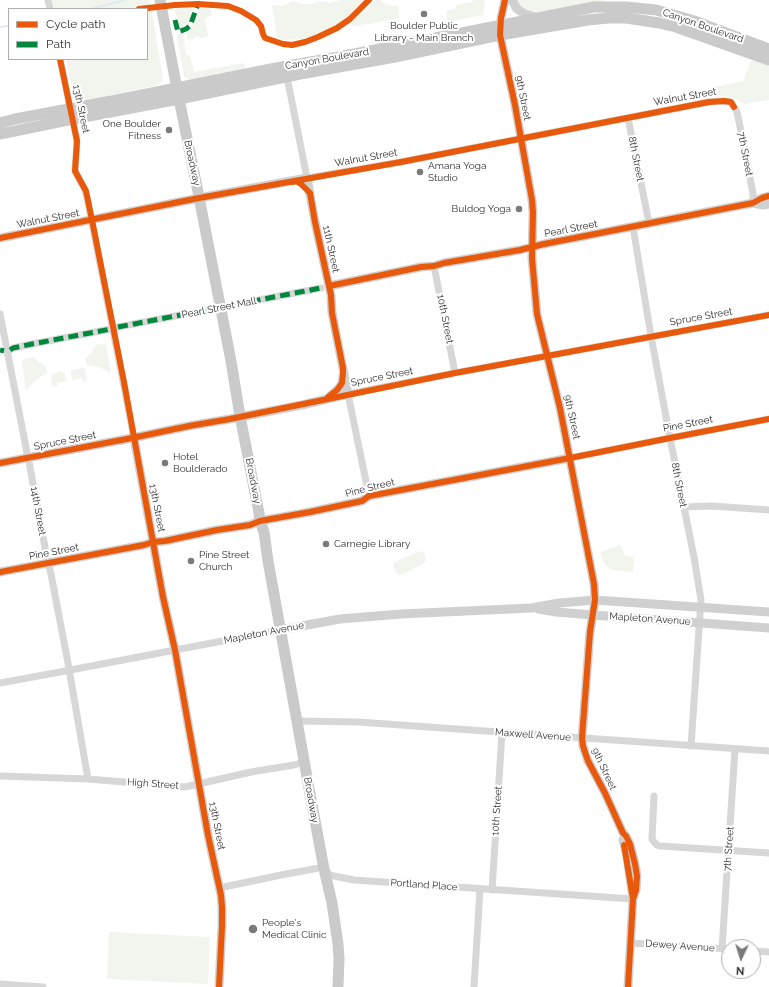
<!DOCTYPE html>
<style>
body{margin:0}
#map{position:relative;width:769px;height:987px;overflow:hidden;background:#fff;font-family:Raleway,sans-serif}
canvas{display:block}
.legend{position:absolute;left:8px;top:8px;width:140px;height:52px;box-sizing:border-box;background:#fff;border:1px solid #adadad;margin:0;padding:5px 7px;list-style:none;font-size:12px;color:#333}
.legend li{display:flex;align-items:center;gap:8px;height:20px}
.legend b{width:20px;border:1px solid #adadad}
.north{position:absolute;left:721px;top:939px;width:40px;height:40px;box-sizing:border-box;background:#fff;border:1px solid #adadad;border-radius:50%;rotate:184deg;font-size:11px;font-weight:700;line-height:16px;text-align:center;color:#333}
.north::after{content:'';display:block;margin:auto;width:14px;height:18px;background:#7a7a7a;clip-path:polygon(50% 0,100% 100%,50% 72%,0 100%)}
</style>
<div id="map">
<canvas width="769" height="987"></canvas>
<ul class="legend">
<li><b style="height:5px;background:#e8590c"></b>Cycle path</li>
<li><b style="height:5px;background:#00873e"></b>Path</li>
</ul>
<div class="north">N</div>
</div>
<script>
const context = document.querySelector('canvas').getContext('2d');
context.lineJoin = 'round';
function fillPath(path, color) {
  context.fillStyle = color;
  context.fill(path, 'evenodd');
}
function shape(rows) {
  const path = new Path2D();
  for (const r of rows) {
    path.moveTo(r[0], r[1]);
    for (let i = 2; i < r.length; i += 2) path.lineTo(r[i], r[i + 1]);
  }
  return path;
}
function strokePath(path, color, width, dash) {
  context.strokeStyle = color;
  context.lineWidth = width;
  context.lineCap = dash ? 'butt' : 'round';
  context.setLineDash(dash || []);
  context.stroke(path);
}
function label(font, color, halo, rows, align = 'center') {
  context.font = font + ' Raleway,sans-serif';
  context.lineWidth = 4;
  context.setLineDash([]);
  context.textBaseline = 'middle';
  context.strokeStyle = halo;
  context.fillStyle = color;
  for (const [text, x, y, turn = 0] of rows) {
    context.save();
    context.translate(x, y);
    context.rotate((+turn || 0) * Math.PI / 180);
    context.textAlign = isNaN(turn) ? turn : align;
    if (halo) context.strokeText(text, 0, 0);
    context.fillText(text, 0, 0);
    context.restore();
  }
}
const green = shape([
 [52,0,150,0,163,80,158,85,80,102,76,101,74,97,66,59,147,59,147,9,54,9],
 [341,0,368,0,350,17,338,25,315,36,301,39,285,40,279,39,277,37,272,5,282,6,293,1,301,4,310,4,323,1,330,3],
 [376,0,380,0,386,5,398,6,399,18,358,26,353,26,351,25,351,23,367,10],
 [473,0,485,0,483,15,448,22,446,11,454,9,457,5,473,2],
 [516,0,605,0,604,3,533,13,523,11],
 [190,7,193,9,194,11,190,24,187,27,179,29,175,9,179,8],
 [202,7,211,7,212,14,211,16,205,18,205,19,208,36,200,38,199,36,194,37,194,39,187,40,187,31,189,30,193,25,198,11],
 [182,33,183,33,186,54,190,56,194,72,244,63,246,71,191,81,185,77,184,76,177,37,178,34],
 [752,60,769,66,769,100,744,104,734,98,724,96,704,99,701,90,743,81],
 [101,344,106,345,111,373,99,367,87,365,85,359,92,353,96,345],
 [34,357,38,362,46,366,47,373,36,380,26,390,22,362,24,359],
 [82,368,85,369,87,380,83,382,82,378,72,380,71,370],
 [61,371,64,373,67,381,57,383,58,386,52,387,51,375],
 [620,545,625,556,634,557,633,572,611,570,605,565,600,552],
 [420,551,424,553,426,560,423,564,401,575,397,574,393,565,395,562],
 [109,932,210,937,208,984,107,979]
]);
const stream = shape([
 [91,9,125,0],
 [0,27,9,26]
]);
const street = shape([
 [48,0,50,9],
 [60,59,77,141,75,171,84,188,87,197,134,438],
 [287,77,307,178,401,162,709,102,724,101,731,102,737,112,745,151,753,194,753,203],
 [628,118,649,223],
 [633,227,651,336,670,438,694,557,701,600,691,746],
 [434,266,455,373],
 [0,314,28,458,30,467,46,553,51,574,68,663,88,779],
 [118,327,321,288],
 [10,350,13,348,32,344,111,329],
 [570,458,670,438,769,419],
 [369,496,348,394,455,373,769,315],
 [684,507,712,506,769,510],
 [0,683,60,672,280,630],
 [297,721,358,722,769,751],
 [0,776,88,779,185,787,251,772,294,765,304,762],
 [654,796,652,839,654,842,657,845,660,846,769,853],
 [219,888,286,874,319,868,324,869,330,875,334,876,354,880,633,899],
 [492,890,502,733],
 [631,943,729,949],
 [722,949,735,749],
 [753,951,769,952],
 [0,984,43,987],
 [474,987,480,889]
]);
const secondary = shape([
 [505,0,501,18,500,35,515,105,532,200,533,212,532,258,537,314,560,408,594,584,595,600,590,632,587,672,582,738,583,746,588,761,605,793,623,833,626,836,630,844,635,864,637,876,636,890,633,899],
 [512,0,517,9,525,14,538,18],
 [753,203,763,205,769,204],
 [0,238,199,198,307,178,315,222,331,295,332,313,348,394,302,405,230,419,189,426,132,438,0,463],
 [329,286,421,267,434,266,444,263,520,250,544,244,753,203,762,198,769,196],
 [328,398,340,387,342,383,343,375],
 [134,438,163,597,175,650,208,835,221,895,222,907,222,926,219,987],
 [0,572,144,545,153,542,165,541,217,530,250,525,260,521,310,512,362,501,369,496,570,458],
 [538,609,556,612,593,615,769,628],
 [280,630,340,619,401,614,531,608,559,603,595,600,769,612],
 [623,840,627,856,633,899,628,987]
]);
const primary = shape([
 [160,0,179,99,198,192,231,361,240,416,259,513,260,521,264,532,268,561,311,799,324,869,332,903,338,944,339,959,338,987],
 [0,123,15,119,117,100,276,68,339,57,594,7,626,7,656,10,694,21,769,49],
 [0,134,73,119,179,99,300,74,395,57,500,35,588,20,608,18,626,18,659,23,676,27,769,60]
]);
const quiet = shape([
 [175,20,178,32,186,29,190,26,198,4],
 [118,327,321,288],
 [0,350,4,351],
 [10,350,13,348,32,344,111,329]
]);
const cycleway = shape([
 [505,0,501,18,500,35,515,105,532,200,533,212,532,258,537,314,560,408,594,584,595,600,590,632,587,672,582,738,583,746,588,761,605,793,623,833,626,836,630,844,635,864,637,876,636,890,633,899],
 [139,9,175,5,198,4,228,6,241,11,256,20,261,26,263,34,265,38,283,44,292,45,305,42,318,37,337,28,350,19,369,0],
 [60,59,77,141,75,171,86,191,92,220,124,382,163,597,175,650,208,835,221,895,222,907,222,926,219,987],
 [292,182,296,181,301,184,310,193,315,222,331,295,332,313,343,368,343,374,342,383,337,390,328,397],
 [0,238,199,198,401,162,709,102,724,101,731,102,734,107],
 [329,286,421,267,434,266,444,263,520,250,544,244,753,203,762,198,769,196],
 [0,463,132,438,189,426,230,419,455,373,769,315],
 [0,572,144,545,153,542,165,541,217,530,250,525,260,521,310,512,362,501,369,496,570,458,670,438,769,419],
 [624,845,633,899,628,987]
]);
const markers = [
 [424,14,4,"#7a7a7a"],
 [169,130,4,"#7a7a7a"],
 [420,172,4,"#7a7a7a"],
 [519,209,4,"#7a7a7a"],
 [165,463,4,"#7a7a7a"],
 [326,544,4,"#7a7a7a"],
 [191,561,4,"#7a7a7a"],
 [253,929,5,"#7a7a7a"]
];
const poiNames = [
 ["Boulder Public",424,26,"center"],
 ["Library - Main Branch",424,38,"center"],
 ["One Boulder",161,124,"right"],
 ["Fitness",161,136,"right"],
 ["Amana Yoga",428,166],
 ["Studio",428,178],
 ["Buldog Yoga",511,209,"right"],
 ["Hotel",173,457],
 ["Boulderado",173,469],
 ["Carnegie Library",334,544],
 ["Pine Street",199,555],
 ["Church",199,567],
 ["People's",262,923],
 ["Medical Clinic",262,935]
];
const streetNames = [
 ["Canyon Boulevard",703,26,19],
 ["Canyon Boulevard",327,59,-10],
 ["Walnut Street",685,97,-10],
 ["9th Street",523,98,79],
 ["13th Street",81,109,78],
 ["7th Street",745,154,79],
 ["Walnut Street",366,158,-10],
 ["8th Street",636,159,79],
 ["Broadway",192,163,78],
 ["Walnut Street",48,219,-11],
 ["Pearl Street",571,229,-11],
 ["11th Street",331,249,78],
 ["Pearl Street Mall",219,308,-11],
 ["Spruce Street",701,317,-10],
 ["10th Street",445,319,79],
 ["Spruce Street",382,377,-11],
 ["9th Street",572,417,78],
 ["Pine Street",688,424,-11],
 ["Spruce Street",65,441,-11],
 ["Broadway",253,481,79],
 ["8th Street",679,485,79],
 ["Pine Street",370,488,-14],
 ["13th Street",157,508,79],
 ["14th Street",38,511,80],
 ["Pine Street",54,552,-11],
 ["Mapleton Avenue",650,619,4],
 ["Mapleton Avenue",264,633,-11],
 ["Maxwell Avenue",533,735,4],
 ["9th Street",604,769,65],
 ["High Street",153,784,4],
 ["Broadway",311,800,80],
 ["10th Street",497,811,-86],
 ["13th Street",217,826,79],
 ["7th Street",729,849,-86],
 ["Portland Place",424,885,4],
 ["Dewey Avenue",680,946,4]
];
fillPath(green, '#f1f5ed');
strokePath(stream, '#ddebf3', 2);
strokePath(street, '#d7d7d7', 7);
strokePath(secondary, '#d0d0d0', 9);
strokePath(primary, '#cacaca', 11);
strokePath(quiet, '#00873e', 5, [10, 5]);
strokePath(cycleway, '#e8590c', 6);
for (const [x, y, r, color] of markers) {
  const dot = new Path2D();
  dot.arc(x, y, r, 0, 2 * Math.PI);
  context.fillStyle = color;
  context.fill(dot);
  strokePath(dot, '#fff', 1.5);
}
label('10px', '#333', '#fff', poiNames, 'left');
label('10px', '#333', '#fff', streetNames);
</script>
